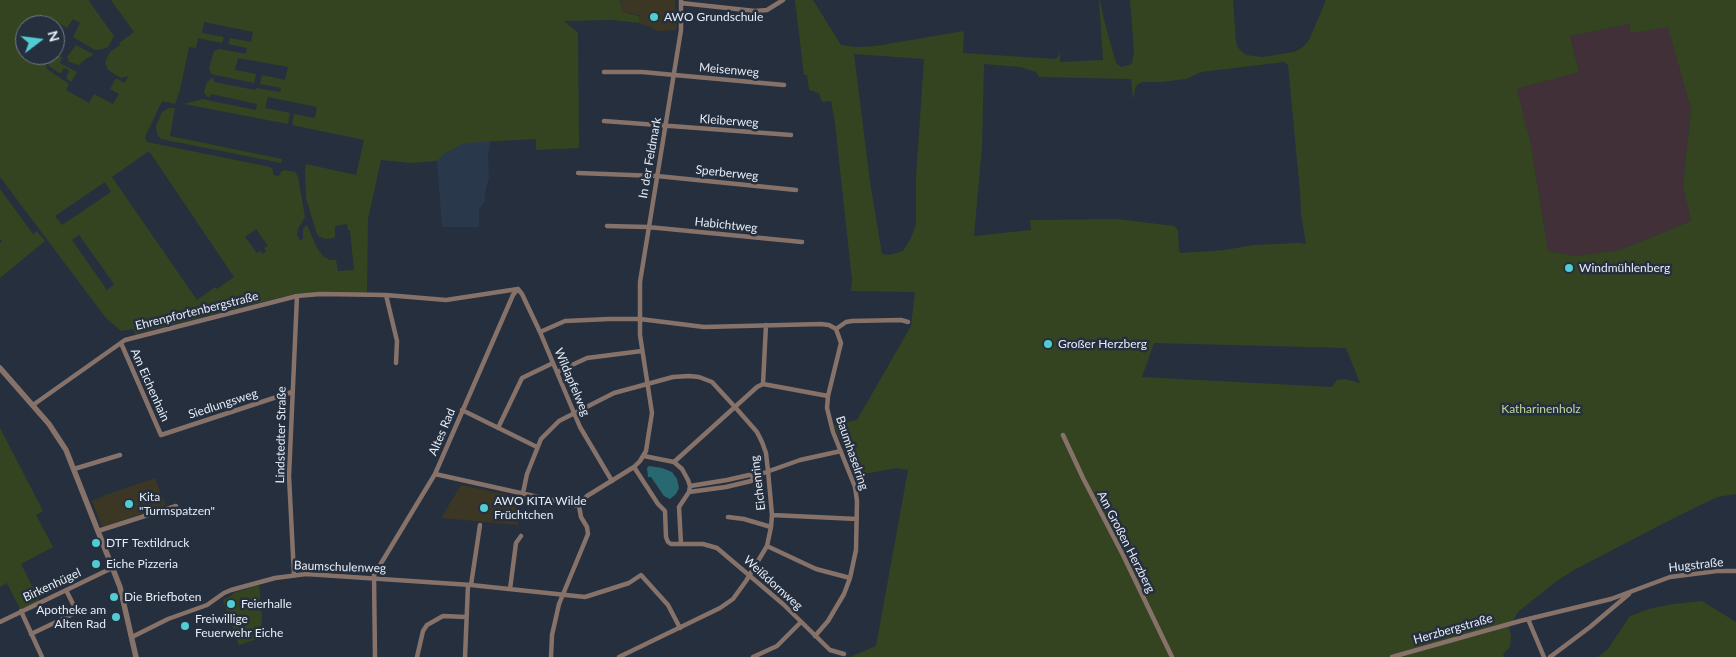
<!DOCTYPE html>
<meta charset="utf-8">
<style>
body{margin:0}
#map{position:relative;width:1736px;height:657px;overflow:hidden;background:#252f3e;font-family:Lato,sans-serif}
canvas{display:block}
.north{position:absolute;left:15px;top:15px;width:50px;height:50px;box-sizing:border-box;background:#252f3e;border:1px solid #727b88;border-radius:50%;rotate:75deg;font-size:14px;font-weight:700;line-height:20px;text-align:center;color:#e5ecf6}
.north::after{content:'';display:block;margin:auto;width:18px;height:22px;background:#51ccd3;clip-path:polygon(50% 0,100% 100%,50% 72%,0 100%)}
</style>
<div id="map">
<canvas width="1736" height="657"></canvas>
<div class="north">N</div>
</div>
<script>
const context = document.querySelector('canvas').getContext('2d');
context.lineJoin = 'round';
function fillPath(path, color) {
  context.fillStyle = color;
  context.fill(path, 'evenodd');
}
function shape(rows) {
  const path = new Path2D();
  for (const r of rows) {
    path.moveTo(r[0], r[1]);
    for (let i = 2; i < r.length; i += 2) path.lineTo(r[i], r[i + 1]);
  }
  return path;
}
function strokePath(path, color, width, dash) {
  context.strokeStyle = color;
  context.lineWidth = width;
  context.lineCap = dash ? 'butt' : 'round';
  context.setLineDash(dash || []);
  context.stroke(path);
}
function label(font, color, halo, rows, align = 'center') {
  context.font = font + ' Lato,sans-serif';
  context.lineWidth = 5;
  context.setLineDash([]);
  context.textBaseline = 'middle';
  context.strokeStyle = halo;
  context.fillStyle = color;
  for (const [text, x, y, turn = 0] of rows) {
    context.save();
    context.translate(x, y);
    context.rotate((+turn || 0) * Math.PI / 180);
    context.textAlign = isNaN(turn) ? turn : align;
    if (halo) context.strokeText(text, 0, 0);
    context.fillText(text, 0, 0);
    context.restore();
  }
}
const commercial = shape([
 [1629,24,1631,33,1668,26,1691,109,1683,186,1691,221,1620,250,1575,256,1548,251,1531,145,1517,89,1579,72,1570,36]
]);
const built = shape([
 [507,36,488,156,489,178,486,188,484,203,479,209,479,227,442,227,437,161]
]);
const education = shape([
 [621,0,675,0,677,26,676,30,657,31,640,23,639,15,622,12],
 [155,478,166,506,102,527,92,501,108,494],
 [461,485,522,498,518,525,441,518]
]);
const green = shape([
 [0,0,90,0,89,1,114,36,108,47,99,50,95,50,73,37,80,23,73,19,67,28,43,14,38,23,40,25,25,25,25,55,49,55,46,60,47,69,69,84,66,90,89,103,94,94,113,104,119,94,110,89,116,78,124,83,129,76,121,78,108,70,105,62,110,52,120,45,119,43,134,32,111,0,620,0,622,12,639,16,640,23,614,20,564,21,578,33,579,148,536,150,536,139,464,143,443,154,437,161,411,163,381,160,368,219,367,294,298,293,135,334,134,329,121,331,106,318,0,177],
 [204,22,253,32,251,42,230,38,228,44,247,48,246,54,219,49,214,51,209,68,211,74,254,83,256,74,235,70,238,58,288,67,285,80,262,75,260,84,281,88,280,92,256,88,255,90,214,82,214,79,212,78,207,82,204,92,207,97,210,97,211,94,257,104,256,110,202,99,184,104,288,124,290,113,265,108,268,97,317,107,315,118,294,114,292,125,364,140,356,175,306,164,305,170,306,198,316,231,318,236,325,239,334,238,335,237,335,226,347,224,348,230,350,230,354,270,338,271,336,260,330,260,323,256,317,248,307,225,303,229,303,239,300,240,297,235,298,229,305,217,298,177,295,172,284,170,281,172,279,176,273,175,273,170,270,167,147,142,145,137,162,101,175,104,180,90,189,47,196,48,198,38,222,43,224,37,202,33],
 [149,151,234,277,217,289,215,287,197,300,112,177],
 [105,182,111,192,62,225,55,216],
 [256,229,268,246,264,248,266,251,263,254,261,251,257,253,245,237],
 [79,235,114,284,107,290,72,240],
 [795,0,813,0,841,45,856,47,876,46,964,31,963,53,1055,59,1059,56,1060,49,1060,62,1103,60,1099,0,1100,0,1104,20,1116,63,1121,67,1129,65,1132,63,1134,52,1130,0,1233,0,1236,42,1238,48,1246,55,1262,57,1294,52,1303,47,1309,40,1326,0,1736,0,1736,494,1717,497,1672,519,1574,570,1554,583,1518,612,1509,628,1511,636,1510,647,1503,654,1504,657,850,657,876,646,908,470,896,468,855,476,834,425,857,420,911,326,915,292,851,291,852,280,835,123,831,101,822,102,819,93,809,90,807,75,804,75],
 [1629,24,1631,33,1668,27,1691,109,1683,186,1691,221,1620,250,1575,256,1548,251,1531,145,1517,89,1579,72,1570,36],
 [854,54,924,59,916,178,916,224,911,238,903,251,890,255,882,254,870,182],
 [1284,62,1288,65,1300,192,1301,213,1306,244,1298,243,1253,245,1225,250,1181,253,1179,251,1178,230,1174,226,1117,219,1030,220,1031,230,974,236,982,147,984,64,1020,67,1036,72,1039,77,1131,79,1133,100,1135,88,1138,84,1143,82,1161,82,1186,79,1201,72],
 [1154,343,1346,348,1360,383,1345,379,1337,380,1332,387,1142,377],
 [76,45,93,54,93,55,87,58,79,65,69,62,67,57],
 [55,54,62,57,60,63,77,72,71,82,66,78,69,70,64,68,61,73,59,73,49,66,48,60,51,56],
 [169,108,175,108,170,136,282,159,281,163,161,139,157,134,156,126,162,112],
 [0,189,33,234,37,231,45,241,0,278,0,243,2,241,0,239],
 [0,428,43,511,36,515,53,547,21,564,40,602,21,611,7,583,0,587],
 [259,585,262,616,260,638,239,645,223,600,231,596,233,593],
 [1702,601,1736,622,1736,657,1598,657,1608,649,1630,616,1649,609,1673,604]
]);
const water = shape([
 [649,466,662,468,672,472,677,479,679,488,676,494,670,499,664,496,651,477,648,477,647,468]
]);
const minor = shape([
 [681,3,755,11,767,10,783,0],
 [604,72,642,72,784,85],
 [604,121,791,135],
 [578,173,657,176,796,190],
 [607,226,648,227,802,242],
 [518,289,522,294,540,332,580,427,612,481],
 [386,295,397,341,396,363],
 [836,329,846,322,852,321,901,320,908,322],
 [540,332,565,321,609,319,640,319,704,327,821,324,829,325,836,329,841,343,828,396,827,408,833,432,855,487,857,501,856,550,850,578,844,594,828,621,815,636],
 [121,343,161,435,292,392],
 [557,372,587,358,642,351],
 [763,384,828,396],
 [763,384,766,325],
 [33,405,125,340,297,296,320,294,386,295,446,300,518,289],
 [462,410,537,447],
 [498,428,522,378,553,363],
 [1063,435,1083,478,1123,555,1172,657],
 [644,456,674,462,682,469,688,480,690,486,689,492,679,507,681,544,703,544,717,548,783,604,830,650,844,654],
 [674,462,757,387,763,384],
 [634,467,658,504,665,511,666,537,668,542,671,544,681,544],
 [74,469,120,455],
 [435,474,579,506],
 [690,486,727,480,749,475,755,476],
 [689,492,726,487,751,481,758,475,800,460,841,451],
 [523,493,527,474,541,439,559,421,614,393,673,377,689,376,699,377,712,382,735,407,757,432,762,442,766,453,768,471,772,515,771,527,767,546,746,581,733,599,720,608,619,657],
 [772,515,857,519],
 [728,517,744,519,771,527],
 [98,531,176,506],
 [767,546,816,569,850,578],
 [294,575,289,476,297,296],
 [471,585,480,525],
 [510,589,516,543,521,536],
 [21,611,42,657],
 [1528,619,1544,657],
 [0,622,112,568],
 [31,634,73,614,75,608,66,590],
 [132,637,168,619,207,605,224,593,231,590,275,578,306,574,471,585,585,597,629,583,641,575,668,605,680,628],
 [375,657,374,575,435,474,513,295,517,290],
 [417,657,423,631,427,625,443,616,466,617],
 [465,657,468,585],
 [551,657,552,635,559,604,588,534,587,527,581,517,579,506,587,496,634,467,640,461,646,451,648,438,652,413,640,335,640,282,681,30,681,0],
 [753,657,777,646,801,622],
 [1392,657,1520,621,1611,599,1670,577,1717,571,1736,571],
 [1550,657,1590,627,1629,594]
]);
const tertiary = shape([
 [0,368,49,424,66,450,120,587,136,657]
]);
const markers = [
 [654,17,5,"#51ccd3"],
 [1569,268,5,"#51ccd3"],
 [1048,344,5,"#51ccd3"],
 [129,504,5,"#51ccd3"],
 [484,508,5,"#51ccd3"],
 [96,543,5,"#51ccd3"],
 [96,564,5,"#51ccd3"],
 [114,597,5,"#51ccd3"],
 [231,604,5,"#51ccd3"],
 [116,617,5,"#51ccd3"],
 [185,626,5,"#51ccd3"]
];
const poiNames = [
 ["AWO Grundschule",664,17],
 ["Windmühlenberg",1579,268],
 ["Großer Herzberg",1058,344],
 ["Kita",139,497],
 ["\"Turmspatzen\"",139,511],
 ["AWO KITA Wilde",494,501],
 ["Früchtchen",494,515],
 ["DTF Textildruck",106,543],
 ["Eiche Pizzeria",106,564],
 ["Die Briefboten",124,597],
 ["Feierhalle",241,604],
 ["Apotheke am",106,610,"right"],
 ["Alten Rad",106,624,"right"],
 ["Freiwillige",195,619],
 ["Feuerwehr Eiche",195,633]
];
const streetNames = [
 ["Meisenweg",729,70,5],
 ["Kleiberweg",729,121,4],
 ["In der Feldmark",650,158,-80],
 ["Sperberweg",727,173,6],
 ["Habichtweg",726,225,6],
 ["Ehrenpfortenbergstraße",197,311,-14],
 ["Wildapfelweg",572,382,67],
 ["Am Eichenhain",150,385,66],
 ["Siedlungsweg",223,404,-18],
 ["Altes Rad",442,432,-67],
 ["Lindstedter Straße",281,435,-89],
 ["Baumhaselring",852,453,71],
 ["Eichenring",758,483,-97],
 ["Am Großen Herzberg",1126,542,63],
 ["Hugstraße",1696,565,-6],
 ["Baumschulenweg",340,567,2],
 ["Weißdornweg",773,583,42],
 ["Birkenhügel",52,585,-25],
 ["Herzbergstraße",1453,629,-16]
];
const parkNames = [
 ["Katharinenholz",1541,409]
];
fillPath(commercial, '#423039');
fillPath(built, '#2a384c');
fillPath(education, '#3c3624');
fillPath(green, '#354420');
fillPath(water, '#286871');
strokePath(minor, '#877269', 4.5);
strokePath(tertiary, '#877269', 5.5);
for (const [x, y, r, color] of markers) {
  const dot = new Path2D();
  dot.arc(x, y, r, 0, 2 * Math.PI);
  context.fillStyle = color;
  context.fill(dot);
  strokePath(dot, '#252f3e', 2);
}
label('12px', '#e5ecf6', '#252f3e', poiNames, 'left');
label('12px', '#e5ecf6', '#252f3e', streetNames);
label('12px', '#bcd995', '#252f3e', parkNames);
</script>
